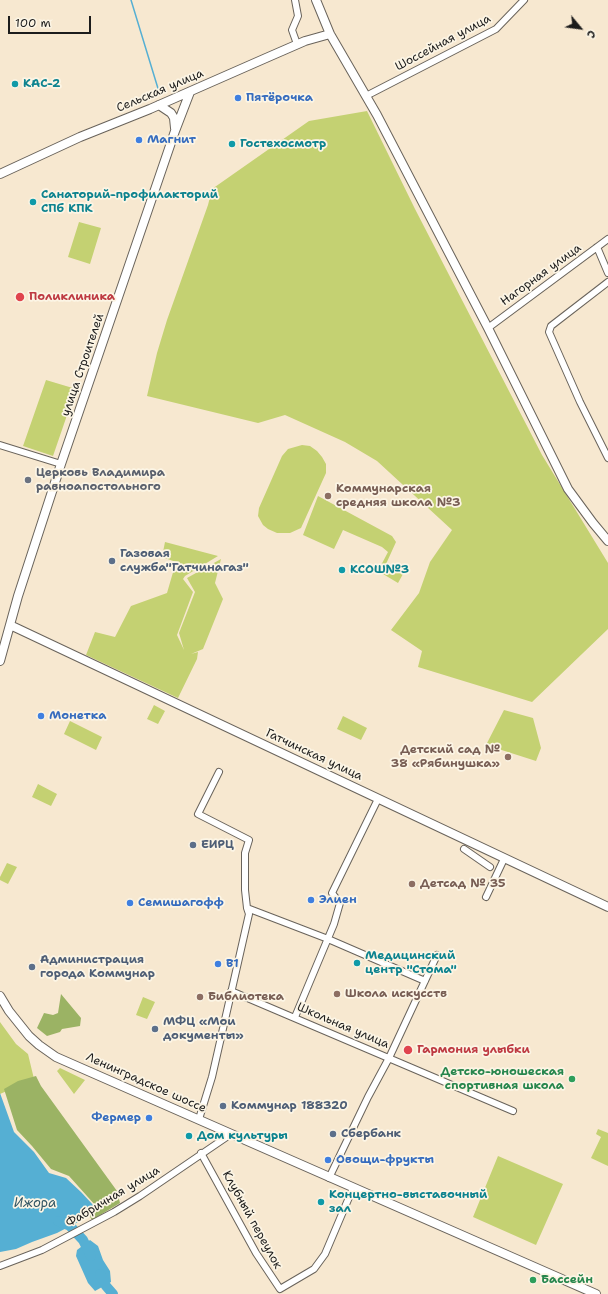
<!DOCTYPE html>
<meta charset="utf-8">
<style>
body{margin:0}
#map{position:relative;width:608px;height:1294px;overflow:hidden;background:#f7e8d0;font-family:"Shantell Sans",sans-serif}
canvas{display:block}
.north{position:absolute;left:560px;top:8px;width:40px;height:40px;-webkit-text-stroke:3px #fcf5e5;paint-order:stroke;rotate:119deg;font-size:11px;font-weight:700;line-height:16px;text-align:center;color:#1c1c1c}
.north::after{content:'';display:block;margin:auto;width:14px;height:18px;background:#1c1c1c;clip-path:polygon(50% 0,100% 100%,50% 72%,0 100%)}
.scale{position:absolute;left:8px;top:16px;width:83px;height:18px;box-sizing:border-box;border:2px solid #1c1c1c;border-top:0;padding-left:5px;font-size:12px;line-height:14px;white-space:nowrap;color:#1c1c1c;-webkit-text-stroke:3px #fcf5e5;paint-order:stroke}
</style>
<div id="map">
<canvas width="608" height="1294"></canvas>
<div class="north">С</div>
<div class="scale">100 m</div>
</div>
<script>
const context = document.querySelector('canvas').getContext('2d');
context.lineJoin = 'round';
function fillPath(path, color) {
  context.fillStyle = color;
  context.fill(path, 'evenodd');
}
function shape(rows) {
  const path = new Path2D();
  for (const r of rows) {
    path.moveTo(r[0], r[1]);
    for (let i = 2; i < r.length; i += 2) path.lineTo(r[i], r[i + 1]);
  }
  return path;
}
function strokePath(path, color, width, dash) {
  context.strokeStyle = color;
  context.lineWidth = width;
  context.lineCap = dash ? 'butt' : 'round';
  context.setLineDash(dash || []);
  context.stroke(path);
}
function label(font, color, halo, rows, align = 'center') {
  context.font = font + ' "Shantell Sans",sans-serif';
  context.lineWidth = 3.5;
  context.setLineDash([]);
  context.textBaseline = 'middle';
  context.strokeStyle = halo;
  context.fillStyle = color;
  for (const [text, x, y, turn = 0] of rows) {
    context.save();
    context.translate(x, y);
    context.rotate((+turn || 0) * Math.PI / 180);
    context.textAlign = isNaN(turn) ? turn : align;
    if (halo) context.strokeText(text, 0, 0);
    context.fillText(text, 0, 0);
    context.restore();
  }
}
const green = shape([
 [367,111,415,209,542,455,608,563,608,629,532,702,418,667,422,651,391,630,419,593,430,562,452,530,377,461,345,442,285,415,258,423,147,396,157,353,167,320,208,205,212,189,309,121],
 [79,222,101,228,90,264,68,257],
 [46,380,76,389,53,456,23,446],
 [302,445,310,446,317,451,322,457,326,464,326,473,301,528,290,533,277,533,268,529,263,525,258,516,259,508,282,456,288,449],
 [318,496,392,536,396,542,386,564,403,574,398,583,378,571,388,552,382,547,343,530,334,549,303,535],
 [165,542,218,556,185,576,183,579,193,592,177,635,184,650,179,633,195,592,187,578,221,559,215,583,223,599,203,649,191,654,198,652,197,659,178,698,86,655,95,632,115,637,131,606,167,593,176,562,162,557],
 [154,705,165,711,158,724,147,719],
 [504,710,533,718,541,748,536,761,486,745],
 [343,716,367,728,361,740,337,729],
 [70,721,102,737,96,750,64,734],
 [38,784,57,794,51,806,32,797],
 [7,863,17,867,8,884,0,880,0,877],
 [143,997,155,1002,147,1019,136,1015],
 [0,1022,16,1044,28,1054,34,1079,0,1094],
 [60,1068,85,1080,74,1094,57,1071],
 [598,1129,608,1133,608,1166,591,1158,601,1137,596,1134],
 [498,1156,563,1184,536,1245,473,1217]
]);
const forest = shape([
 [61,994,81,1018,80,1026,62,1029,60,1032,47,1036,37,1028,44,1013,53,1015,58,1013],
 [36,1076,41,1086,117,1191,120,1203,92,1220,89,1215,96,1206,69,1176,51,1169,32,1146,17,1130,4,1089,18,1081]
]);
const water = shape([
 [0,1093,14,1132,34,1152,49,1173,66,1178,81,1192,94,1206,80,1221,57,1233,32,1242,16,1249,0,1252],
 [90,1240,98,1246,103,1260,110,1271,111,1282,95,1291,88,1283,76,1256,77,1250]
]);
const stream = shape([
 [131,0,160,95]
]);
const river = shape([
 [58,1221,70,1226,83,1240,91,1256],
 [100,1274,106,1286,113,1294]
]);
const street = shape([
 [295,0,298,16,292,30,297,44],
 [366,96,496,29,524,0],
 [597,247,608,273],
 [608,282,551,326,549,332,580,402,608,458],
 [488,328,608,239],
 [0,445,61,464],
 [219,772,198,814,249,840,245,853,245,890,247,908,328,939,425,981],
 [464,849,490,867],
 [486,897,504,859],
 [231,991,513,1111],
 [295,1017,334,924,340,903,332,893,378,799],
 [199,1119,212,1077,249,914,247,908],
 [201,1153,256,1253,280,1289,314,1269,325,1254,353,1188],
 [329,1178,368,1097,389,1058,437,955],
 [0,1266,42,1250,114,1212,140,1196,231,1134]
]);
const secondary = shape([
 [316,0,330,34,377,115,488,328,568,489,593,523,608,541],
 [159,105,171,113,174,118,175,128],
 [0,174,80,137,150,109,266,58,305,41,330,34],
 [10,625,608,907],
 [0,661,18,596,61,464,175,131,190,92],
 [0,996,9,1011,29,1036,39,1045,56,1057,596,1294]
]);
const markers = [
 [15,84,4,"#0f9aa8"],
 [238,98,4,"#3f7fe0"],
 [139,140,4,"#3f7fe0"],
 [232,144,4,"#0f9aa8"],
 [33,202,4,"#0f9aa8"],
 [20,297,5,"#e0444e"],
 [28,480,4,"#6b7280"],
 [328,496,4,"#8d6e63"],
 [112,561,4,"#5c6f8a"],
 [342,570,4,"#0f9aa8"],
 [41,716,4,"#3f7fe0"],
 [508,757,4,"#8d6e63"],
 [193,845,4,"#5c6f8a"],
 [412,884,4,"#8d6e63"],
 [311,900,4,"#3f7fe0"],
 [130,903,4,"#3f7fe0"],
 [357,963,4,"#0f9aa8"],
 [218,964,4,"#3f7fe0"],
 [32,967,4,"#5c6f8a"],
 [337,994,4,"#8d6e63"],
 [200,997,4,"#8d6e63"],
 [155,1029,4,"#5c6f8a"],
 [408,1050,5,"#e0444e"],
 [572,1079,4,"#2e9e5b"],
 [223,1106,4,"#5c6f8a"],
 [149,1118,4,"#3f7fe0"],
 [333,1134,4,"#5c6f8a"],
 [189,1136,4,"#0f9aa8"],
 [328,1160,4,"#3f7fe0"],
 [321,1202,4,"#0f9aa8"],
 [533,1280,4,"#2e9e5b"]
];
const streetNames = [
 ["Шоссейная улица",443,43,-28],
 ["Сельская улица",160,91,-23],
 ["Нагорная улица",541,275,-36],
 ["улица Строителей",83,365,-71],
 ["Гатчинская улица",314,755,25],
 ["Школьная улица",343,1026,23],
 ["Ленинградское шоссе",146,1083,24],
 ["Фабричная улица",113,1197,-31],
 ["Клубный переулок",252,1220,61]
];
const cultureNames = [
 ["КАС-2",23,84],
 ["Гостехосмотр",240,144],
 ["Санаторий-профилакторий",41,195],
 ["СПб КПК",41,209],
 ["КСОШ№3",350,570],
 ["Медицинский",365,956],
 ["центр \"Стома\"",365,970],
 ["Дом культуры",197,1136],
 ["Концертно-выставочный",329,1195],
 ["зал",329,1209]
];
const shopNames = [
 ["Пятёрочка",246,98],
 ["Магнит",147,140],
 ["Монетка",49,716],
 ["Элиен",319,900],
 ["Семишагофф",138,903],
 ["B1",226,964],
 ["Фермер",141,1118,"right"],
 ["Овощи-фрукты",336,1160]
];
const healthNames = [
 ["Поликлиника",29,297],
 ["Гармония улыбки",417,1050]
];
const worshipNames = [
 ["Церковь Владимира",36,473],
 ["равноапостольного",36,487]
];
const educationNames = [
 ["Коммунарская",336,489],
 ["средняя школа №3",336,503],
 ["Детский сад №",500,750,"right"],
 ["38 «Рябинушка»",500,764,"right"],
 ["Детсад № 35",420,884],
 ["Школа искусств",345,994],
 ["Библиотека",208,997]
];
const serviceNames = [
 ["Газовая",120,554],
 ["служба\"Гатчинагаз\"",120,568],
 ["ЕИРЦ",201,845],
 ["Администрация",40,960],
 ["города Коммунар",40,974],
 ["МФЦ «Мои",163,1022],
 ["документы»",163,1036],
 ["Коммунар 188320",231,1106],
 ["Сбербанк",341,1134]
];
const leisureNames = [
 ["Детско-юношеская",564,1072],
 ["спортивная школа",564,1086],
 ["Бассейн",541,1280,"left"]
];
const waterNames = [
 ["Ижора",35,1204]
];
fillPath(green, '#c4d172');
fillPath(forest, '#9bb364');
fillPath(water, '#55afd3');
strokePath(stream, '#55afd3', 1.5);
strokePath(river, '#55afd3', 10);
strokePath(street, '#69635b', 8);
strokePath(secondary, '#69635b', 10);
strokePath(street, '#fff', 6);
strokePath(secondary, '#fff', 8);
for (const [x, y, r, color] of markers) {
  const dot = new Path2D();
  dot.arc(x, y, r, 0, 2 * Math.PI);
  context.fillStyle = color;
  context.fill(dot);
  strokePath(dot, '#fcf5e5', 1.5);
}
label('12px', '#1c1c1c', '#fcf5e5', streetNames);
label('bold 12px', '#0d838f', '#fcf5e5', cultureNames, 'left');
label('bold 12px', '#366cbe', '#fcf5e5', shopNames, 'left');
label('bold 12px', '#be3a42', '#fcf5e5', healthNames, 'left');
label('bold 12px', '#5b616d', '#fcf5e5', worshipNames, 'left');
label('bold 12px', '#785e54', '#fcf5e5', educationNames, 'left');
label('bold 12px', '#4e5e75', '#fcf5e5', serviceNames, 'left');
label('bold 12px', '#27864d', '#fcf5e5', leisureNames, 'right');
label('italic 13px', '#335765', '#fcf5e5', waterNames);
</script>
